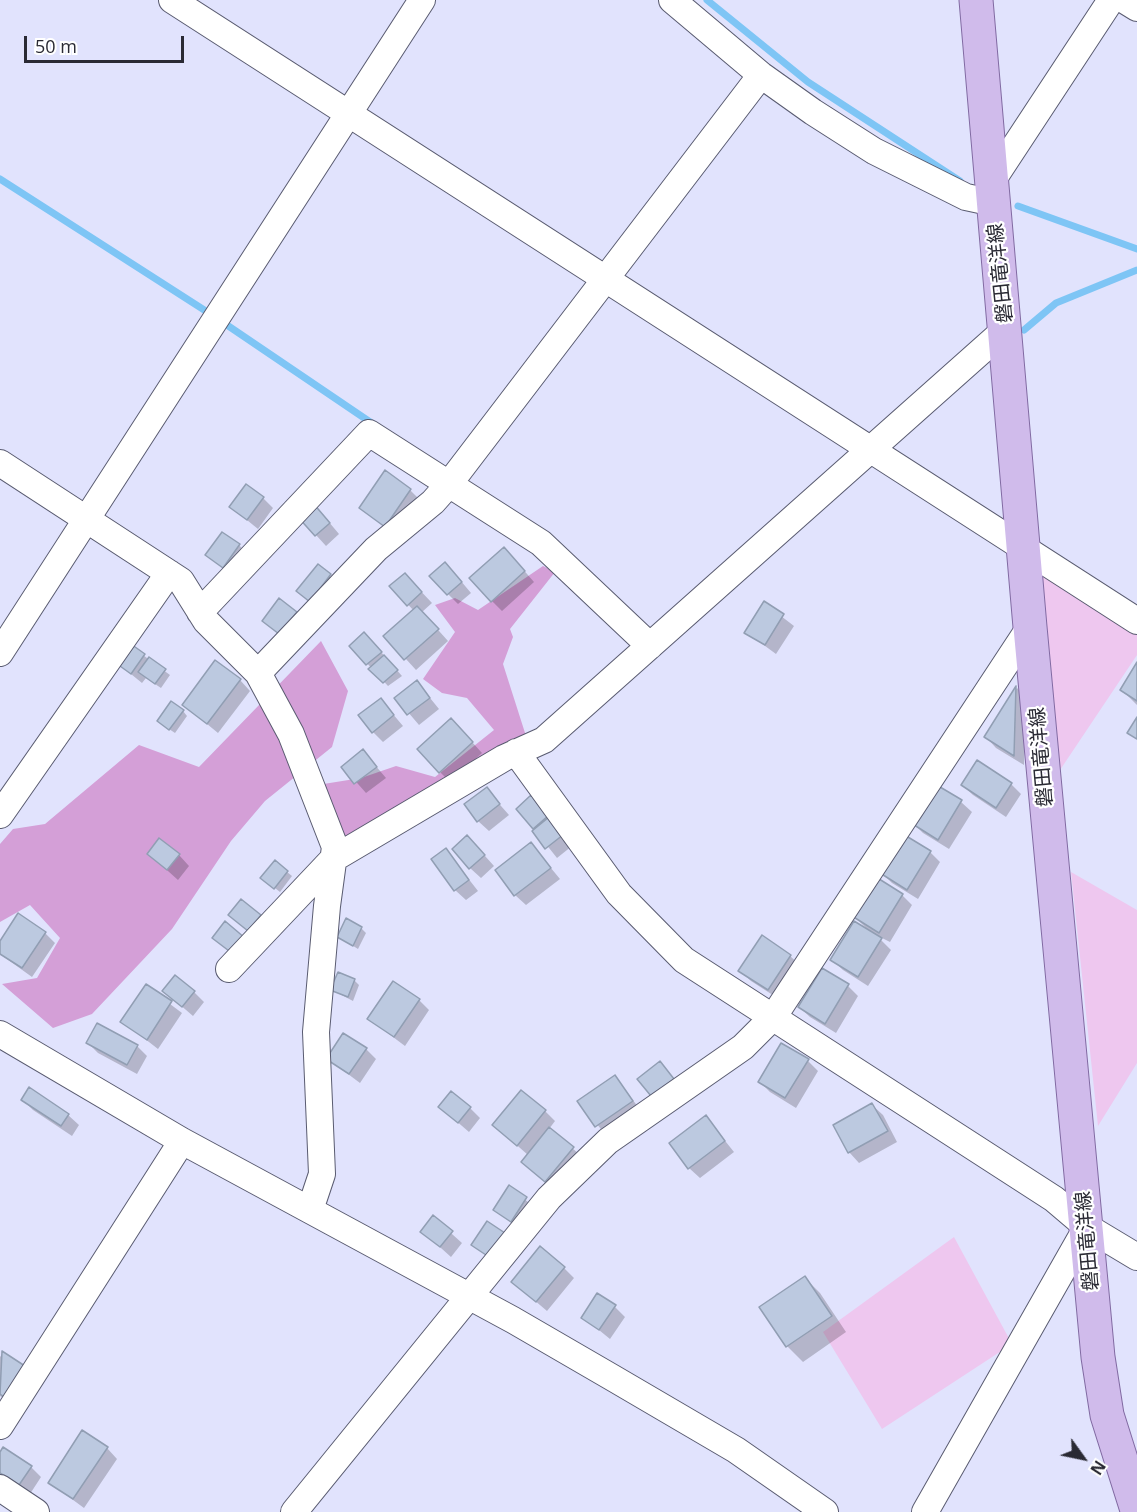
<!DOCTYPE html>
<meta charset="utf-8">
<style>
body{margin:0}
#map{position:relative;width:1137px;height:1512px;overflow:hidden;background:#e1e3fd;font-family:"Open Sans",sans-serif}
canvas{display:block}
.north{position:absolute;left:1053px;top:1428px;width:60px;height:60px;-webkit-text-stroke:4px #fff;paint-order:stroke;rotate:123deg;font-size:16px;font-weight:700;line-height:24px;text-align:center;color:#2a2a34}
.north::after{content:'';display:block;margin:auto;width:21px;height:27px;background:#2a2a34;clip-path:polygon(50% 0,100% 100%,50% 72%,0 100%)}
.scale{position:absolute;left:24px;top:36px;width:160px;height:27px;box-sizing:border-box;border:3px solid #2a2a34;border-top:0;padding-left:8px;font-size:18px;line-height:21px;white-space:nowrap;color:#2a2a34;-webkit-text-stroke:4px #fff;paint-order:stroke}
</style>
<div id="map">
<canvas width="1137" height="1512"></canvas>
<div class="north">N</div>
<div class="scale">50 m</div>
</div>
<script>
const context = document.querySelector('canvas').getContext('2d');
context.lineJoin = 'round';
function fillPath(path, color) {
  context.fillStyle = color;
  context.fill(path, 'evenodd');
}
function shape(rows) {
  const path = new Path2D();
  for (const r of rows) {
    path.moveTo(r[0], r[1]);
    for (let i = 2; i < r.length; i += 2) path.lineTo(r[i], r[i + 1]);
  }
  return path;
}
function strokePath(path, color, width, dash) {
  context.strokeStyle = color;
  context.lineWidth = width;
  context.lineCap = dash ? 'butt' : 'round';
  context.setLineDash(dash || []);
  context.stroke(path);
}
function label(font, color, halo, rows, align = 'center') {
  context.font = font + ' "Open Sans","Noto Sans JP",sans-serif';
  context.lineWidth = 4.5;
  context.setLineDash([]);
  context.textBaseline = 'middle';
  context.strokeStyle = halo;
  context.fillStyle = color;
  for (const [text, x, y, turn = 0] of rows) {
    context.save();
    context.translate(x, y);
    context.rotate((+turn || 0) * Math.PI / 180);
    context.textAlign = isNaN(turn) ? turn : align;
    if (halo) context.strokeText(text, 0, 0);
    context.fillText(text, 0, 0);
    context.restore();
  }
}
const green = shape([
 [1038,568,1137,622,1137,655,1058,773],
 [1071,872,1137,910,1137,1063,1098,1126],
 [954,1237,1012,1344,882,1429,823,1332]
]);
const forest = shape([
 [543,566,555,572,510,629,513,637,503,664,526,736,342,854,311,786,361,778,396,766,435,777,494,730,467,698,442,693,423,679,455,632,435,605,455,598,478,610],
 [321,641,348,691,332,747,265,801,231,841,172,929,92,1014,53,1028,2,984,37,978,60,938,30,905,0,922,0,844,13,829,45,824,139,745,199,767]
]);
const shadow = shape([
 [410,490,420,500,396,536,360,508],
 [263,498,273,508,258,529,231,507],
 [323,515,339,534,326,546,316,535],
 [239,545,249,556,234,577,207,555],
 [514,559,534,582,502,611,492,601],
 [318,566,340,586,309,602,298,591],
 [455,574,471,593,458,604,448,594],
 [415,585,432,603,422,612,448,641,416,670,385,636,414,611,391,586],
 [764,603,794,626,776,654,746,632],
 [128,644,170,675,161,688,146,678,142,683,115,661],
 [374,644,402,676,388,686,351,646],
 [1137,665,1137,705,1122,690],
 [240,680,250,691,218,733,184,705],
 [417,682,439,709,419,725,396,698],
 [1017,688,1026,697,1024,765,996,748,986,737],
 [381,700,403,726,383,742,373,732],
 [183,711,187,716,175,733,163,725],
 [462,731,482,753,450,782,440,772],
 [363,751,386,778,366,793,343,767],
 [1011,784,1021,794,1006,817,973,795,962,785],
 [935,786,961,802,972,812,949,849,923,833,913,823],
 [486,789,509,815,489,831,478,821],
 [531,797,577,842,557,858,518,809],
 [531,844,560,879,526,905,515,895],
 [477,847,494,866,481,878,470,868],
 [446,850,478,891,466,900,455,890],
 [930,852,940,862,918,899,892,883,882,873],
 [149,854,179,855,189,866,178,880],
 [287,872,292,876,280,892,265,880],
 [902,895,912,905,890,942,876,935,891,950,868,986,843,970,832,960,868,930,854,916],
 [361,928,366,933,358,949,339,937],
 [45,933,55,943,32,977,0,954,0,943],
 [790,956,801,966,779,999,751,981,740,971],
 [822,970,848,986,858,996,836,1033,810,1017,799,1007],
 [354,980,359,985,353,1001,332,990],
 [146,986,182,1013,158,1049,122,1021],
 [164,991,194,992,204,1002,193,1016],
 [419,1000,429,1010,405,1046,369,1019],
 [87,1042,137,1046,147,1056,137,1074,98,1053],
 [366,1049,376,1059,360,1083,328,1059],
 [808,1061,818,1071,796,1108,770,1092,759,1081],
 [615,1077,642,1112,607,1137,579,1101],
 [23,1100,68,1115,79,1125,72,1136,33,1110],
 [872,1105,883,1115,897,1142,859,1163,849,1152],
 [440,1107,470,1108,480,1118,469,1132],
 [545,1111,555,1121,549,1129,584,1158,557,1192,523,1162,528,1155,494,1125],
 [706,1117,734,1152,700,1178,689,1168],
 [510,1188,537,1209,522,1231,495,1210],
 [433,1217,462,1243,451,1257,422,1231],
 [564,1268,574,1278,547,1311,513,1282],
 [805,1278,820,1293,846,1332,803,1362,787,1346],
 [615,1307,625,1317,610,1339,583,1317],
 [3,1353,18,1408,0,1396,0,1357],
 [107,1448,117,1459,84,1508,50,1483],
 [0,1455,31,1467,41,1477,30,1494,0,1474]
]);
const stream = shape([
 [707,0,808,82,960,181],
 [0,179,212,315],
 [1018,206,1137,249],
 [221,321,376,426],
 [1024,330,1056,303,1137,270]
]);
const building = shape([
 [385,470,411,489,385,527,359,508,385,470],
 [246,484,264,497,247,520,229,507,246,484],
 [313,503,330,523,315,536,297,516,313,503],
 [222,532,240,544,223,568,205,555,222,532],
 [504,547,525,571,491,602,469,578,504,547],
 [445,562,462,582,447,595,429,576,445,562],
 [318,564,331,574,310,602,296,591,318,564],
 [405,573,422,592,407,606,389,586,405,573],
 [279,598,297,612,279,634,262,621,279,598],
 [764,601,784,614,765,645,744,633,764,601],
 [417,606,439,629,404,660,383,636,417,606],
 [364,632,382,652,366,665,349,646,364,632],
 [128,642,145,654,131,674,113,661,128,642],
 [384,655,398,670,383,683,368,669,384,655],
 [149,657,166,669,155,684,138,672,149,657],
 [215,660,241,679,207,724,182,705,215,660],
 [1137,662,1137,701,1120,690,1137,662],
 [417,680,430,698,407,715,394,698,417,680],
 [1016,686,1014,756,984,737,1016,686],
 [381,698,394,715,372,733,358,715,381,698],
 [171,701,184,710,169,730,157,721,171,701],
 [1137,717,1137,739,1127,733,1137,717],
 [451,718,473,742,439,773,417,749,451,718],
 [363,749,377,767,354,784,341,767,363,749],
 [977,760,1012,783,996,808,961,785,977,760],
 [935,784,962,800,938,840,911,823,935,784],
 [487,787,500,804,477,822,464,804,487,787],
 [531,795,549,815,533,829,516,809,531,795],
 [554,813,568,831,545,849,532,831,554,813],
 [903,834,931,851,907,890,880,873,903,834],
 [467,835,485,855,469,869,452,849,467,835],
 [159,838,180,854,167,870,147,854,159,838],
 [531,842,551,868,514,896,495,870,531,842],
 [446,848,469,880,454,891,431,859,446,848],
 [275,860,288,871,274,889,260,878,275,860],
 [876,877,903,894,879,933,852,916,876,877],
 [241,899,261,915,248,931,228,915,241,899],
 [18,913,46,932,22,968,0,954,0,941,18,913],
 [346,918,362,927,353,946,337,937,346,918],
 [225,921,245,938,233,954,212,938,225,921],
 [854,921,882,938,858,977,830,960,854,921],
 [762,935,791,955,768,990,738,971,762,935],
 [822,968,849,984,825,1024,798,1007,822,968],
 [338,972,355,979,348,997,330,990,338,972],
 [175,975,195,991,182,1007,162,991,175,975],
 [393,981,420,999,394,1037,367,1019,393,981],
 [146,984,172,1001,147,1040,120,1022,146,984],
 [97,1023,138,1045,127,1065,86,1043,97,1023],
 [343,1033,367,1048,349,1074,326,1059,343,1033],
 [781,1043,809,1059,785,1098,758,1082,781,1043],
 [660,1061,674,1079,651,1096,637,1079,660,1061],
 [615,1075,633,1101,595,1127,577,1101,615,1075],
 [29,1087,69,1114,61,1126,21,1100,29,1087],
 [521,1090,546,1110,517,1146,492,1125,521,1090],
 [451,1091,471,1107,458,1123,438,1107,451,1091],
 [872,1103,888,1131,848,1153,833,1125,872,1103],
 [706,1115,725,1141,688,1169,669,1143,706,1115],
 [549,1127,574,1147,545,1182,521,1162,549,1127],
 [509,1185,527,1197,511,1222,493,1210,509,1185],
 [433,1215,453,1231,440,1247,420,1232,433,1215],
 [487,1221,505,1233,489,1257,471,1245,487,1221],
 [540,1246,565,1267,536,1302,511,1282,540,1246],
 [805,1276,832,1316,786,1347,759,1307,805,1276],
 [597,1293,616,1305,599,1330,581,1318,597,1293],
 [2,1351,28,1368,7,1399,0,1394,2,1351],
 [82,1430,108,1447,73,1499,48,1483,82,1430],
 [3,1447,32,1466,19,1485,0,1473,0,1452,3,1447]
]);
const minor = shape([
 [172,0,1137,621],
 [672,0,761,75,813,112,874,151,966,197,994,203],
 [1124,0,1137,8],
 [992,181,1111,0],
 [0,463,181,581,206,621,258,673,291,734,335,847,327,906,316,1032,322,1174,310,1210],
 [200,612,369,433,541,543,650,646],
 [0,653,422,0],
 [258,673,376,549,433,502,449,484,761,75],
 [516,752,619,894,684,960,1054,1199,1087,1227,1137,1257],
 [0,815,169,573],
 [229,969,333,859,504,758,544,740,1006,329],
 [0,1034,182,1141,513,1320,613,1378,736,1450,825,1512],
 [0,1426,182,1141],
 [0,1488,36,1512],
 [294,1512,549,1198,608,1141,743,1047,774,1016,1030,627],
 [925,1512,1087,1227]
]);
const major = shape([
 [976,0,1030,627,1098,1357,1107,1415,1137,1510]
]);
const streetNames = [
 ["磐田竜洋線",1001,273,-96],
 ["磐田竜洋線",1042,757,-95],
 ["磐田竜洋線",1088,1241,-95]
];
fillPath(green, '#eec7ef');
fillPath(forest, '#d49fd7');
fillPath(shadow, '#0003');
strokePath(stream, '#7ec5f5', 7);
fillPath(building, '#bcc9e0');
strokePath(building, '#919eb3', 1.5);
strokePath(minor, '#595b70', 28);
strokePath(major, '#816aa2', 35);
strokePath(minor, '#fff', 26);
strokePath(major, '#d0bbeb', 33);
label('20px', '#2a2a34', '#fff', streetNames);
</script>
